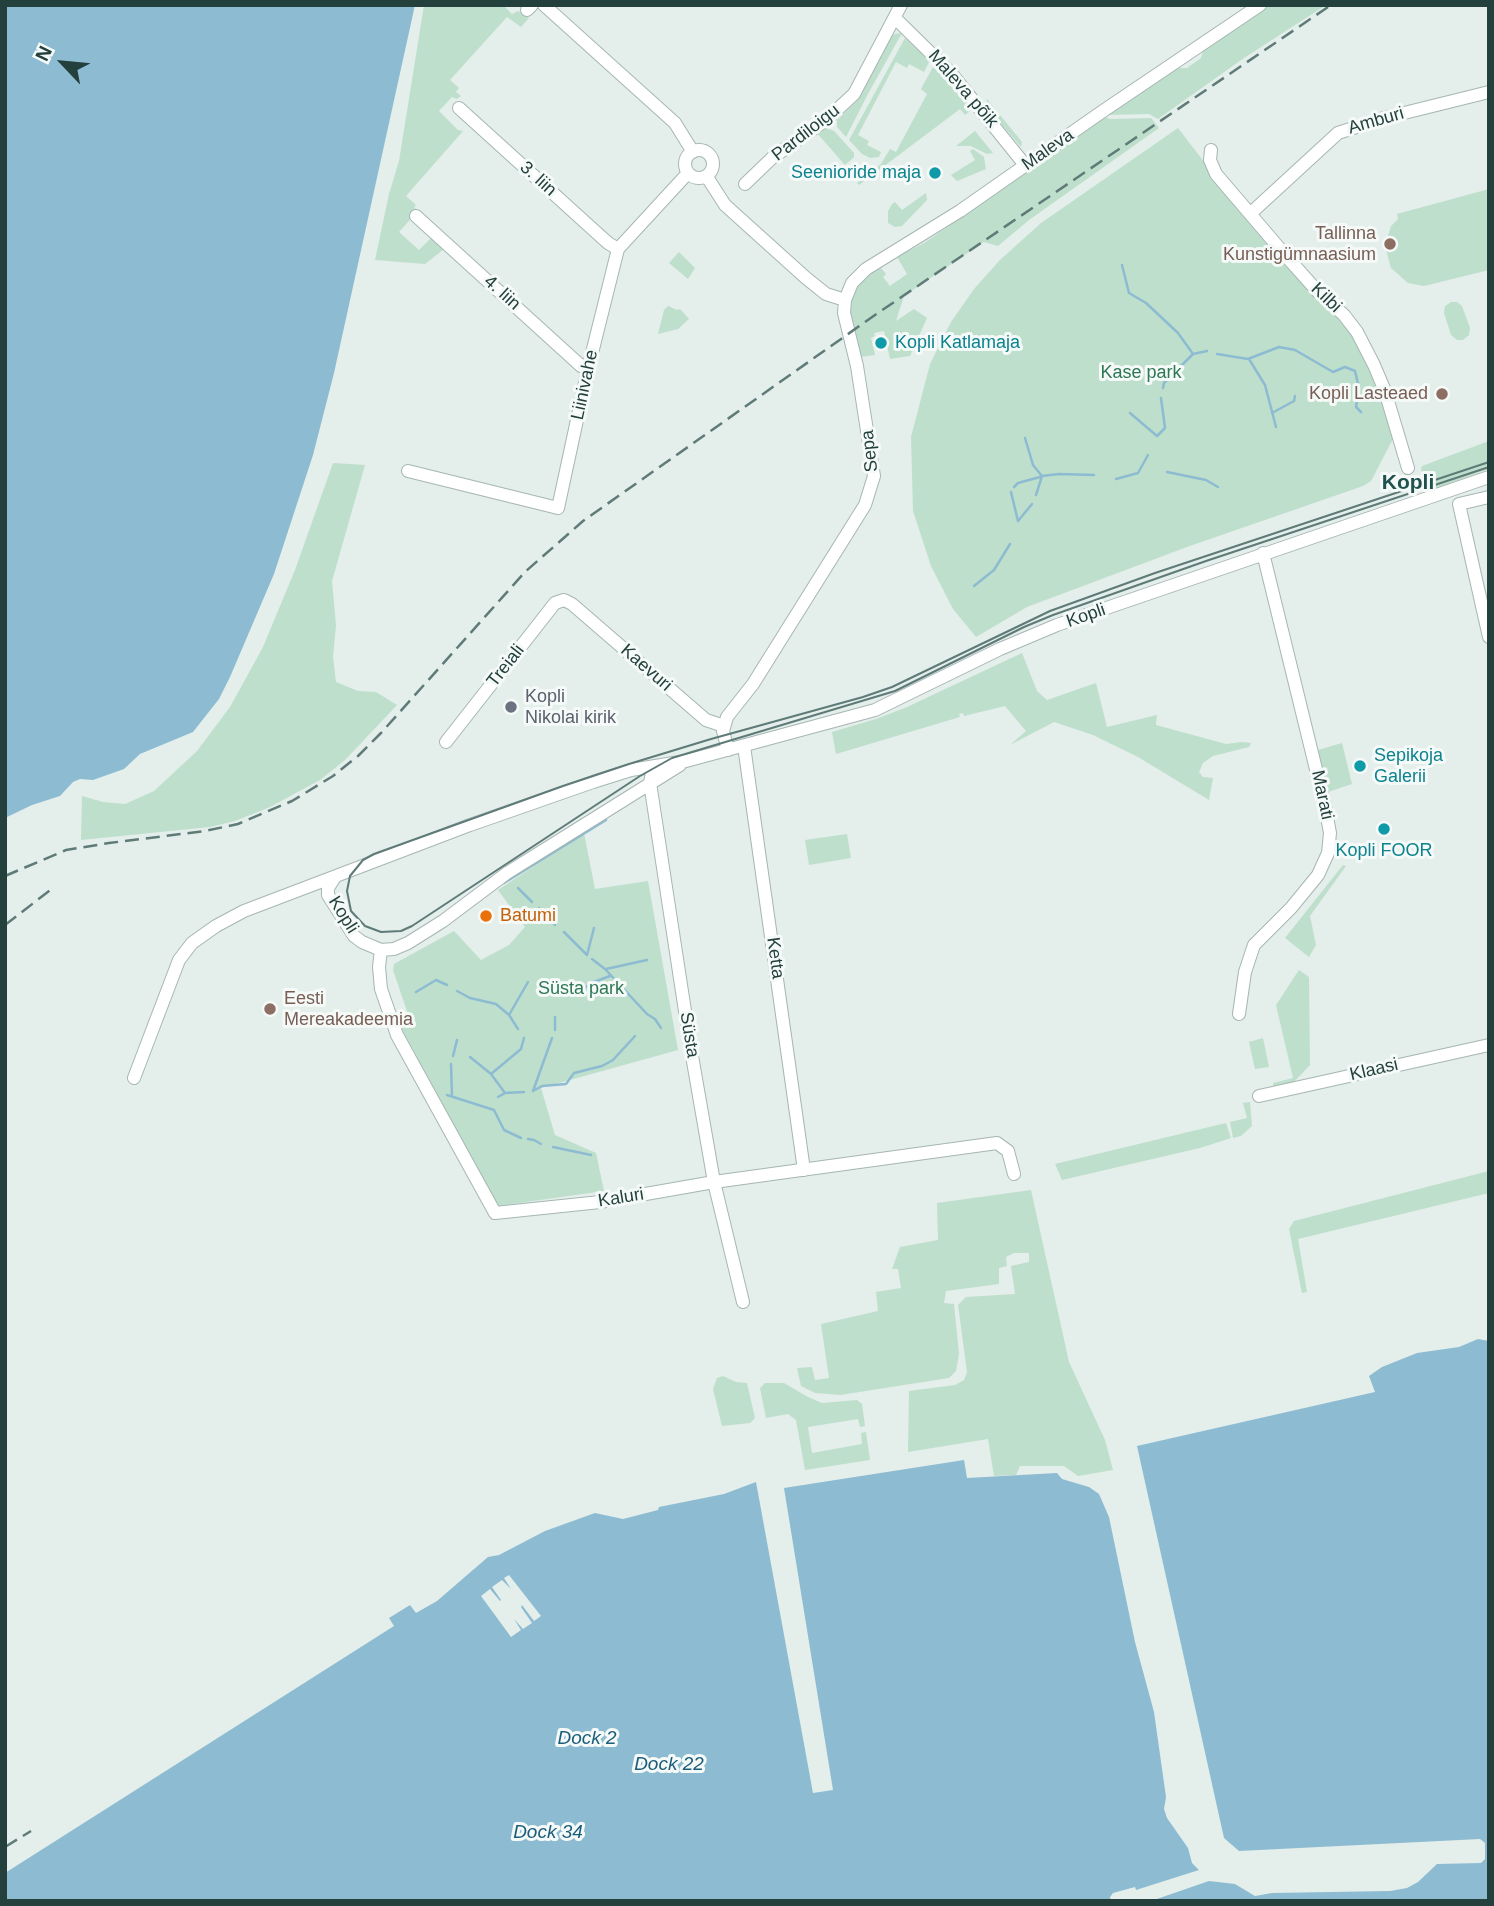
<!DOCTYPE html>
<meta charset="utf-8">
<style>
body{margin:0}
#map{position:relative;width:1494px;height:1906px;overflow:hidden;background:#e4eeeb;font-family:Helvetica,sans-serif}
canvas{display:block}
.frame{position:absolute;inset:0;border:7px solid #23403d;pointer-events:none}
.north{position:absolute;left:28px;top:28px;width:70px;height:70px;-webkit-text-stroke:5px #f5faf8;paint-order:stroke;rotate:296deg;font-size:19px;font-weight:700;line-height:28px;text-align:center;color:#23403d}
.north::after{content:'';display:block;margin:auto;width:24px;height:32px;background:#23403d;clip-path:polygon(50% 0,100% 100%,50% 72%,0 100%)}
</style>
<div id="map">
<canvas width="1494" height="1906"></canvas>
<div class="frame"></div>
<div class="north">N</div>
</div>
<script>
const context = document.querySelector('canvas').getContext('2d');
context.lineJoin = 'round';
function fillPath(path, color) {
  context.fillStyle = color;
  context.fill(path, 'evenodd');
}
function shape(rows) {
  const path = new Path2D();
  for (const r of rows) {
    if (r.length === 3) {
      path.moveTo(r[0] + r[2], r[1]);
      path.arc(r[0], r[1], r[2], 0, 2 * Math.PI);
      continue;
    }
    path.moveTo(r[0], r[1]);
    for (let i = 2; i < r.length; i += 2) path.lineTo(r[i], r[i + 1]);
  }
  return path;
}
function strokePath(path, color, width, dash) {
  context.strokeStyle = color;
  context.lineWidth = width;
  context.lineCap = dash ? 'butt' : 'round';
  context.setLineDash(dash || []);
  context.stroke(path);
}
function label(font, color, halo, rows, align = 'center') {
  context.font = font + ' Helvetica,sans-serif';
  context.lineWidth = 6;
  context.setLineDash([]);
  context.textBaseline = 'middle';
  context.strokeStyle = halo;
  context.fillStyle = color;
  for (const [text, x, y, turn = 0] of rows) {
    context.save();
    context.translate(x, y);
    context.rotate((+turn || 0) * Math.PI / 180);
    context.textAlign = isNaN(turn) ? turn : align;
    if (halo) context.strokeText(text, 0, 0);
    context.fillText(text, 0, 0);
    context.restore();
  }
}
const green = shape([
 [424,5,503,5,512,14,518,11,529,18,521,27,507,17,450,80,459,88,456,92,461,96,457,99,452,97,439,111,458,130,463,131,406,196,416,205,414,207,418,211,399,232,419,250,432,237,444,249,425,264,375,260,389,194,399,161],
 [1267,5,1326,5,1244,58,1158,119,1149,114,1109,115,1173,68,1187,68,1201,58,1204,48],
 [902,33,869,92,846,137,837,127,837,120,856,102,891,37,895,34],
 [905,38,929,60,929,62,924,72,909,64,907,68,896,62,858,135,869,141,867,145,881,152,879,157,870,158,862,154,849,140],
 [934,65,971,110,965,115,960,109,859,185,857,183,881,164,890,149,896,152,927,94,921,89],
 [987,99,1022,142,1021,147,986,106],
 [1104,116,1110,119,1151,118,1159,128,1029,220,998,246,984,242,904,296,896,321,914,309,927,318,910,356,890,359,884,331,874,333,875,336,871,338,875,355,860,357,850,308,851,298,860,282,880,267,886,274,883,277,890,286,907,274,897,257,924,243,958,220],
 [824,127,834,131,854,153,854,157,845,165,816,132],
 [1178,128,1258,232,1350,329,1374,373,1394,437,1371,481,1363,486,1187,547,1027,607,976,637,953,609,931,566,913,511,911,437,930,364,951,322,974,289,1000,260,1041,223],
 [975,131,993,153,987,154,971,146,956,146],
 [973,149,984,157,986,169,957,181,951,175,975,160,970,151],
 [1489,189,1489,270,1424,286,1408,283,1391,268,1385,246,1391,226,1398,219,1397,214],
 [926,193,927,200,902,226,895,227,888,223,888,211,892,204,895,202,902,210],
 [679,252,695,268,688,279,669,263],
 [1451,302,1457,302,1462,306,1470,328,1469,335,1463,340,1457,340,1451,335,1444,313,1445,306],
 [668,306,677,310,680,309,689,319,678,329,658,334,664,310],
 [1489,441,1489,469,1430,491,1421,469,1422,466],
 [333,463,365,465,332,581,336,625,333,657,336,682,358,691,376,692,397,705,345,760,320,780,270,807,235,821,210,827,81,840,82,796,103,802,125,804,154,791,197,751,230,707,263,647,295,570],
 [1022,653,1037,691,1047,700,1096,683,1107,727,1157,715,1156,725,1226,744,1242,742,1251,743,1249,747,1213,756,1203,763,1199,772,1203,777,1213,778,1209,800,1138,757,1093,735,1054,722,1010,745,1026,731,1005,706,964,716,963,713,959,714,960,717,836,754,832,732,876,719,907,707],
 [1342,743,1352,784,1328,792,1318,750],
 [584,833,595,889,648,881,678,1050,541,1088,555,1135,596,1153,604,1191,498,1206,398,1022,410,1020,393,970,394,964,454,931,481,960,509,945,525,927,498,890],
 [847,834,851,858,809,865,805,840],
 [1343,865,1346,866,1310,916,1316,945,1309,957,1285,938],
 [1299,970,1309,977,1310,1065,1293,1083,1273,1088,1273,1083,1293,1078,1276,1005],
 [1263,1038,1269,1067,1255,1069,1249,1042],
 [1250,1102,1252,1126,1241,1136,1233,1138,1230,1122,1247,1118,1243,1103],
 [1226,1123,1231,1138,1200,1148,1062,1180,1055,1164],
 [1489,1171,1489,1193,1298,1239,1307,1292,1302,1293,1289,1229,1294,1221],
 [1031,1190,1069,1362,1105,1440,1113,1470,1078,1476,1064,1466,1020,1466,1016,1475,994,1476,988,1439,908,1452,909,1391,955,1385,964,1380,967,1372,958,1305,966,1297,1015,1294,1011,1266,1029,1262,1029,1253,1014,1253,1006,1257,1007,1266,999,1268,999,1284,946,1291,944,1303,954,1304,959,1354,956,1371,949,1378,840,1395,815,1393,801,1386,797,1368,812,1367,815,1380,829,1378,821,1324,878,1311,876,1292,901,1288,898,1269,892,1269,900,1247,938,1240,937,1203],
 [723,1376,736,1382,747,1383,755,1418,750,1423,722,1426,713,1389,717,1378],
 [765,1383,784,1383,808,1397,822,1403,857,1400,862,1404,865,1426,860,1427,858,1419,808,1427,812,1453,862,1444,861,1433,866,1432,870,1460,805,1470,796,1420,788,1414,766,1418,760,1388]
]);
const water = shape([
 [5,5,415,5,334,373,313,455,274,574,230,677,219,699,193,732,140,754,124,769,93,780,80,779,73,782,60,796,32,805,5,818],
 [1478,1339,1489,1341,1489,1901,1151,1901,1209,1881,1235,1884,1255,1896,1272,1893,1390,1891,1407,1888,1418,1882,1437,1864,1481,1863,1485,1859,1485,1843,1480,1839,1239,1851,1224,1838,1137,1446,1375,1392,1369,1376,1382,1367,1417,1353,1459,1347],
 [964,1460,967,1478,1057,1473,1062,1479,1089,1487,1099,1494,1109,1517,1135,1642,1154,1712,1166,1797,1164,1809,1167,1818,1188,1848,1192,1863,1199,1870,1136,1890,1135,1887,1113,1893,1110,1897,1111,1901,5,1901,5,1873,394,1626,389,1618,410,1605,416,1613,437,1601,488,1557,499,1555,545,1531,595,1513,623,1519,658,1510,659,1507,724,1494,756,1482,813,1793,833,1790,784,1488]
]);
const pier = shape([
 [509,1575,541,1616,534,1621,522,1605,521,1607,532,1623,523,1629,514,1619,521,1630,511,1637,481,1596,490,1589,500,1601,501,1600,492,1587,502,1580,511,1589,504,1578]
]);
const stream = shape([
 [1122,265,1129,293,1146,303,1178,333,1193,354],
 [1217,354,1248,359,1279,347,1295,350,1333,372,1345,367,1355,371,1359,388,1356,407,1361,412],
 [1249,359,1265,385,1276,427],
 [1163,388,1164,383,1193,354,1207,351],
 [1130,413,1157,436,1165,428,1161,398],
 [1272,413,1294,401,1295,396],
 [1025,438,1033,465,1042,476],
 [1167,472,1206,480,1218,487],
 [1116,479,1138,473,1148,455],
 [1014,487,1018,483,1040,477],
 [1011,492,1018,521,1032,504],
 [1036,495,1042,476,1059,474,1094,475],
 [974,586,994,570,1010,544],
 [504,883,606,820],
 [518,888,532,902],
 [539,908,555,925],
 [564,932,587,955,594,928],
 [592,959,605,969,647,1014,655,1019,661,1028],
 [606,969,647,960],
 [582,990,591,983,610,976],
 [457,991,470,998,496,1004,509,1015,518,1029],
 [416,992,436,980,447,985],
 [509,1015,528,982],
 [555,1030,555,1017],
 [453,1056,457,1040],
 [470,1057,491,1074,505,1093],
 [451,1064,452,1096],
 [491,1074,521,1049,524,1038],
 [533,1091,542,1086,566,1084,574,1073,602,1066,613,1060,635,1036],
 [533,1091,552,1038],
 [447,1095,494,1110,504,1130,521,1138],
 [498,1097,505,1093,524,1092],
 [528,1139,534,1140,541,1144],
 [553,1147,591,1155]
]);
const minor = shape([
 [544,5,675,123,693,152],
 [527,10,532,5],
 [895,18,951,73,1025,165],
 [459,108,608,243,618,249],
 [699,164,14],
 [1211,150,1210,160,1216,174,1286,256,1319,293,1344,315,1357,332,1374,365,1385,391,1408,468],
 [707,177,725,205,806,278,826,294,845,300],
 [745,184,772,158,827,119,854,94,901,5],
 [1251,213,1338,133,1384,118,1489,92],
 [416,216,581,366,588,369],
 [408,471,558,508,588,369,618,249,688,173],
 [1489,497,1459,504,1489,637],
 [446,742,555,603,564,600,572,604,706,720,724,726],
 [744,746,804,1170],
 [728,750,723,731,727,717,753,684,865,505,874,476,857,366,844,313,845,300,852,283,866,269,960,211,1103,111,1260,5],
 [649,767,652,772,650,783,691,1050,714,1182,743,1302],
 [335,877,328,888,328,895,354,936,362,942,381,950,394,949,408,943,443,921,507,873,680,765],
 [381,950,379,967,381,989,397,1035,495,1213,600,1202,714,1182,997,1143,1008,1151,1014,1174],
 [1239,1014,1245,972,1254,945,1291,908,1318,875,1328,853,1330,833,1325,806,1263,553],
 [134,1078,179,960,192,943,216,926,244,911,470,825,593,782,631,770,686,761,875,710,1000,649,1057,625,1489,477],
 [1259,1096,1489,1045]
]);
const tram = shape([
 [1489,462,1155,573,1050,611,892,687,863,697,711,739,629,764,563,786,374,854,363,860,350,876,347,891,351,911,365,926,381,932,401,931,412,926,640,776,672,758,895,691,1024,627,1053,615,1206,561,1489,467]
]);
const rail = shape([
 [5,876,66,850,109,843,205,831,238,824,292,801,333,776,358,756,381,733,525,572,583,521,875,315,1331,5],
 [5,925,53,888],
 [5,1847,31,1831]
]);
const markers = [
 [935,173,7,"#0f9aa8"],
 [1390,244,7,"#8d6e63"],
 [881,343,7,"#0f9aa8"],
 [1442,394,7,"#8d6e63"],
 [511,707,7,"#6b7280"],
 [1360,766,7,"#0f9aa8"],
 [1384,829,7,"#0f9aa8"],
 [486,916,7,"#e8710a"],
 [270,1009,7,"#8d6e63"]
];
const streetNames = [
 ["Maleva põik",963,89,49],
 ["Amburi",1376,121,-16],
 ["Pardiloigu",806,133,-38],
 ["Maleva",1048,150,-35],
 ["3. liin",538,179,42],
 ["4. liin",502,293,42],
 ["Kilbi",1326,298,44],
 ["Liinivahe",585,385,-78],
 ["Sepa",870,451,-96],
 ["Kopli",1086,616,-19],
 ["Treiali",506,666,-52],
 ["Kaevuri",646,668,41],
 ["Marati",1322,795,78],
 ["Kopli",343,915,58],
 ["Ketta",775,958,82],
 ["Süsta",689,1035,81],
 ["Klaasi",1374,1070,-13],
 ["Kaluri",621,1198,-9]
];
const cultureNames = [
 ["Seenioride maja",921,173,"right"],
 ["Kopli Katlamaja",895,343],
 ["Sepikoja",1374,756],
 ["Galerii",1374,777],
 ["Kopli FOOR",1384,851,"center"]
];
const educationNames = [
 ["Tallinna",1376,234],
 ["Kunstigümnaasium",1376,255],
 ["Kopli Lasteaed",1428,394],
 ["Eesti",284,999,"left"],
 ["Mereakadeemia",284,1020,"left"]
];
const parkNames = [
 ["Kase park",1141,373],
 ["Süsta park",581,989]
];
const worshipNames = [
 ["Kopli",525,697],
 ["Nikolai kirik",525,718]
];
const foodNames = [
 ["Batumi",500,916]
];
const waterNames = [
 ["Dock 2",587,1739],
 ["Dock 22",669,1765],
 ["Dock 34",548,1833]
];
const quarterNames = [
 ["Kopli",1408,483]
];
fillPath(green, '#bedfcc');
fillPath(water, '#8dbcd2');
fillPath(pier, '#e4eeeb');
strokePath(stream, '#8dbcd2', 2.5);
strokePath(minor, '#a6b6b3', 14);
strokePath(minor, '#fff', 12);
strokePath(tram, '#5e7b78', 2);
strokePath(rail, '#5e7b78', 2.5, [14, 7]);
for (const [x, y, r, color] of markers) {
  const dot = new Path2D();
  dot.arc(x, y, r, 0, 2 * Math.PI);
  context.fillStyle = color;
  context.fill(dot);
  strokePath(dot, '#f5faf8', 2.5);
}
label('18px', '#23403d', '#f5faf8', streetNames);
label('18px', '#0d838f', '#f5faf8', cultureNames, 'left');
label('18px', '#785e54', '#f5faf8', educationNames, 'right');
label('18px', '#2d7756', '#f5faf8', parkNames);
label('18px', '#5b616d', '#f5faf8', worshipNames, 'left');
label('18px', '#c56008', '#f5faf8', foodNames, 'left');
label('italic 19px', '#1d5d7c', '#f5faf8', waterNames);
label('bold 21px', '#1f524e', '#f5faf8', quarterNames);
</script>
